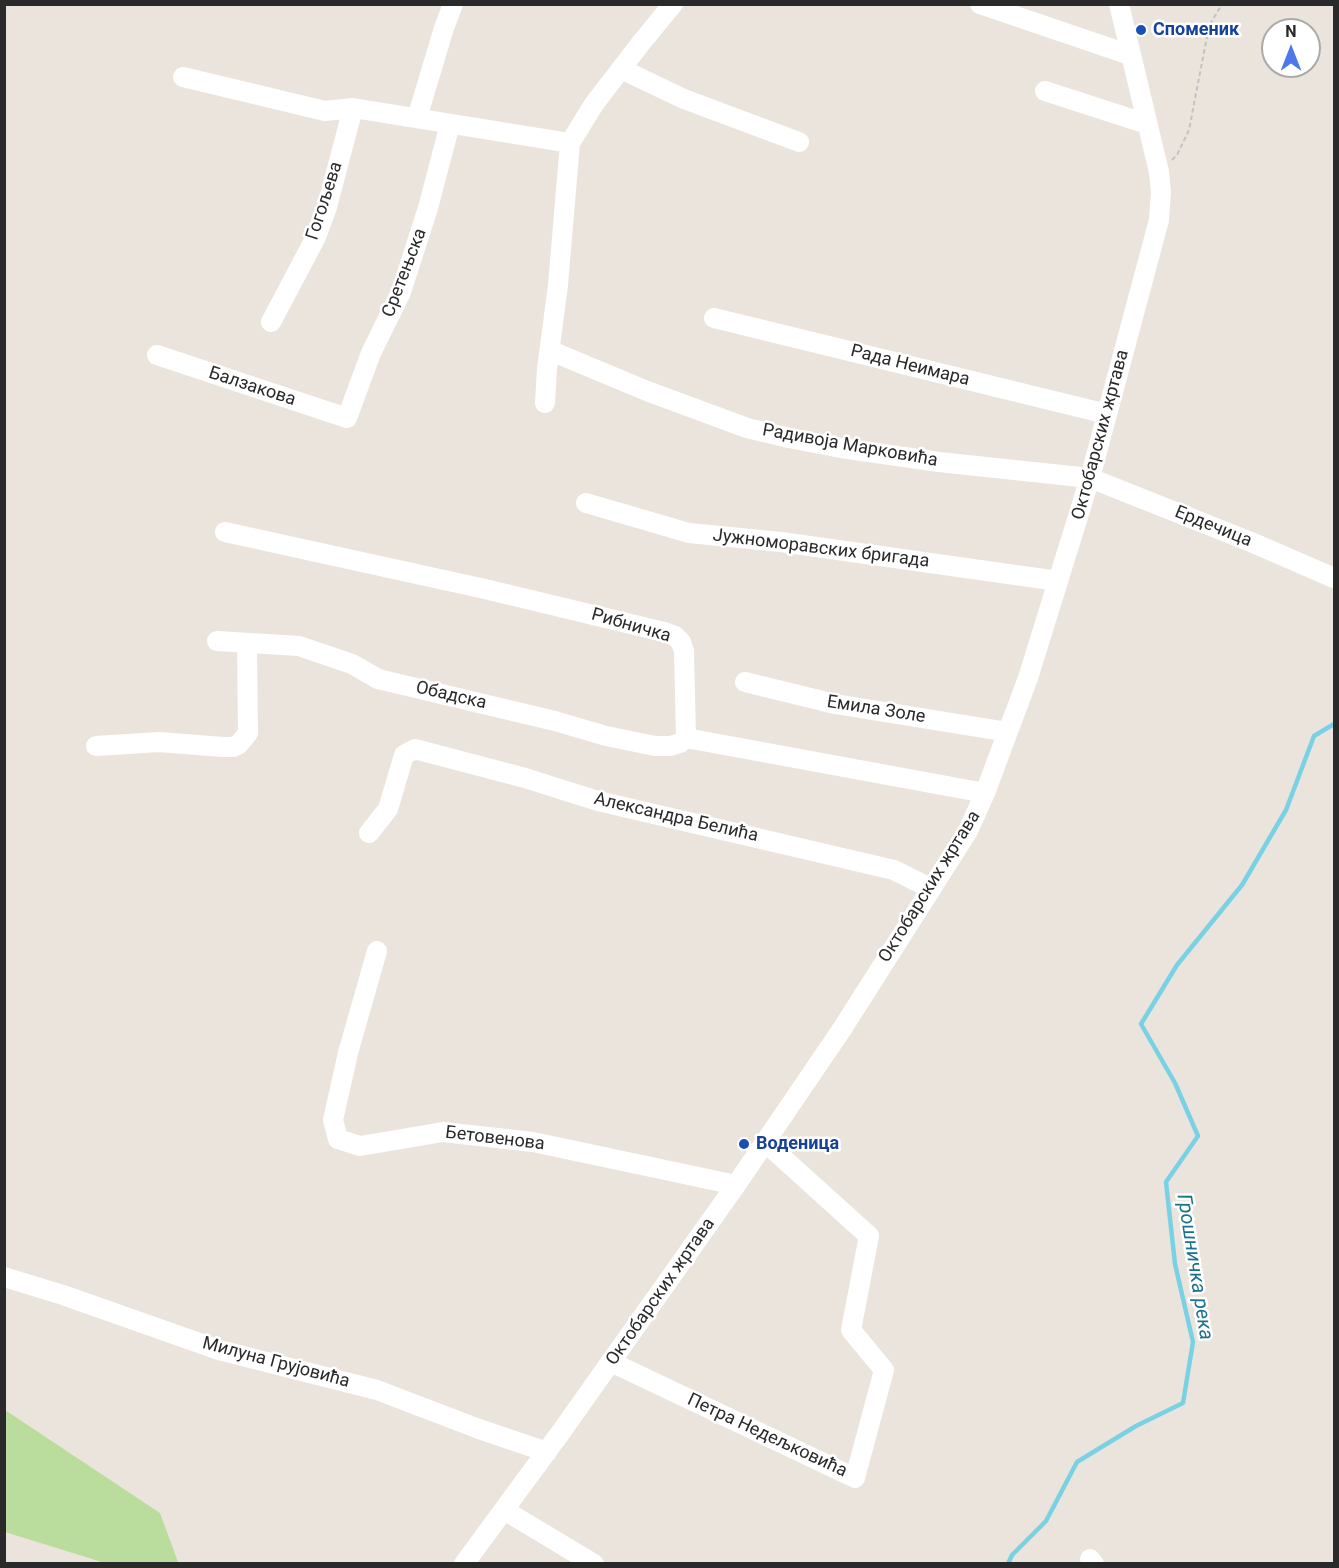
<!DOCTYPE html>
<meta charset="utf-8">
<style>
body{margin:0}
#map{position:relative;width:1339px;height:1568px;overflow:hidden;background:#ebe4dd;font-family:Roboto,sans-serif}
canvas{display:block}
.frame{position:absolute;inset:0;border:6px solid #2a2a2a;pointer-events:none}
.north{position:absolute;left:1261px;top:18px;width:60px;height:60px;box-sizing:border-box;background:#fff;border:2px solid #aaa;border-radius:50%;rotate:0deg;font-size:16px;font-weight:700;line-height:24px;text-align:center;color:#2a2a2a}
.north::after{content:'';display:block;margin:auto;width:21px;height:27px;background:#4b78ea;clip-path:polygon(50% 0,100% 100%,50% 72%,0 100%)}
</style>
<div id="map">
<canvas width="1339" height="1568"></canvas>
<div class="frame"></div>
<div class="north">N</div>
</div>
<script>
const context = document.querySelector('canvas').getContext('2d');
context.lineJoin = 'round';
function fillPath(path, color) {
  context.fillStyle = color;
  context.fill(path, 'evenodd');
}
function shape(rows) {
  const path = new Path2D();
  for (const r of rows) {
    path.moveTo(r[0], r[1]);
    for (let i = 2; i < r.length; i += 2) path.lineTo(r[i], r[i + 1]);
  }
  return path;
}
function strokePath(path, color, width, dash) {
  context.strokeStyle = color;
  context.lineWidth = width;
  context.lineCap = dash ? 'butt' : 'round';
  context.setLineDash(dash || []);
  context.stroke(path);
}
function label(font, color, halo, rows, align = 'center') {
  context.font = font + ' Roboto,sans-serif';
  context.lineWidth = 5;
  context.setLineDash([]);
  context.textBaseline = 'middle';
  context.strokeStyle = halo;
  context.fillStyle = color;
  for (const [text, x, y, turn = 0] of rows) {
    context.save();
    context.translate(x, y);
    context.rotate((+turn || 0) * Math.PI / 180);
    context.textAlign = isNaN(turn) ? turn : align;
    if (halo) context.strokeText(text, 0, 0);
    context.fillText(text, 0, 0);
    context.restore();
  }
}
const green = shape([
 [5,1410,160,1513,178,1562,105,1563,5,1532]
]);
const stream = shape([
 [1008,1564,1012,1555,1046,1521,1077,1462,1136,1426,1183,1403,1193,1342,1175,1264,1166,1182,1198,1136,1175,1083,1141,1024,1177,965,1242,885,1286,810,1314,736,1334,724]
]);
const path = shape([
 [1172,160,1177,155,1189,130,1209,26,1222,4]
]);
const minor = shape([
 [980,4,1130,55],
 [621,69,684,99,799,142],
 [183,77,325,111,353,108,570,143],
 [1045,91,1147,124],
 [417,118,444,28,453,4],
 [714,318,1107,414],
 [271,322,316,237,327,207,353,108],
 [551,351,647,391,747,428,789,438,841,448,939,462,1090,478,1251,542,1334,578],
 [157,355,347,418,371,353,401,292,428,208,450,124],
 [545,403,547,369,558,285,570,143,594,104,641,43,673,4],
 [586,503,689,533,781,542,1058,581],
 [225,532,485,589,664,632,675,636,681,642,684,651,686,738,985,793],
 [217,641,299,646,352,664,378,679,555,721,606,736,655,746,670,746,680,743,686,738],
 [745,682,835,704,1008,732],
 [96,746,159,742,223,747,233,747,239,744,248,733,247,643],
 [369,833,388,809,404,755,415,749,525,778,598,801,894,870,930,888],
 [377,951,348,1053,333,1120,338,1139,360,1146,443,1132,533,1142,736,1185],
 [4,1277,63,1295,219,1350,377,1390,479,1429,547,1452],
 [611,1362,855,1478,884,1370,851,1330,869,1236,765,1142],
 [504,1510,594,1564],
 [1090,1559,1094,1564],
 [464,1564,561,1432,736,1185,842,1029,968,831,985,793,1028,678,1090,478,1159,220,1161,192,1159,172,1119,4]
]);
const markers = [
 [1141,30,6,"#1a4fb4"],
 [744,1144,6,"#1a4fb4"]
];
const transitNames = [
 ["Споменик",1153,30],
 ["Воденица",756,1144]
];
const streetNames = [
 ["Гогољева",325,201,-72],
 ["Сретењска",405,273,-69],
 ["Рада Неимара",910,366,14],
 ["Балзакова",252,387,18],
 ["Октобарских жртава",1101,435,-75],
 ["Радивоја Марковића",850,446,10],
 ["Ердечица",1213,527,22],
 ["Јужноморавских бригада",821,549,7],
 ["Рибничка",631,626,16],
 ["Обадска",451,696,13],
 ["Емила Золе",876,710,9],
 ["Александра Белића",676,818,13],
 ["Октобарских жртава",930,887,-58],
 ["Бетовенова",495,1139,7],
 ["Октобарских жртава",661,1292,-55],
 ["Милуна Грујовића",276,1363,15],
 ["Петра Недељковића",767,1436,25]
];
const waterNames = [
 ["Грошничка река",1194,1267,81]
];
fillPath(green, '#badd9e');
strokePath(stream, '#79d2e4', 4.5);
strokePath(path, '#c3c3c3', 2, [4.5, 3]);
strokePath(minor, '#fff', 20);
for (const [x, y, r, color] of markers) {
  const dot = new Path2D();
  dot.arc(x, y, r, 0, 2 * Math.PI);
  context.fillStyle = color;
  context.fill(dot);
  strokePath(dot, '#fff', 2);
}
label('bold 18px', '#164399', '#fff', transitNames, 'left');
label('18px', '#2a2a2a', '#fff', streetNames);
label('italic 20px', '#19728f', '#fff', waterNames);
</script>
